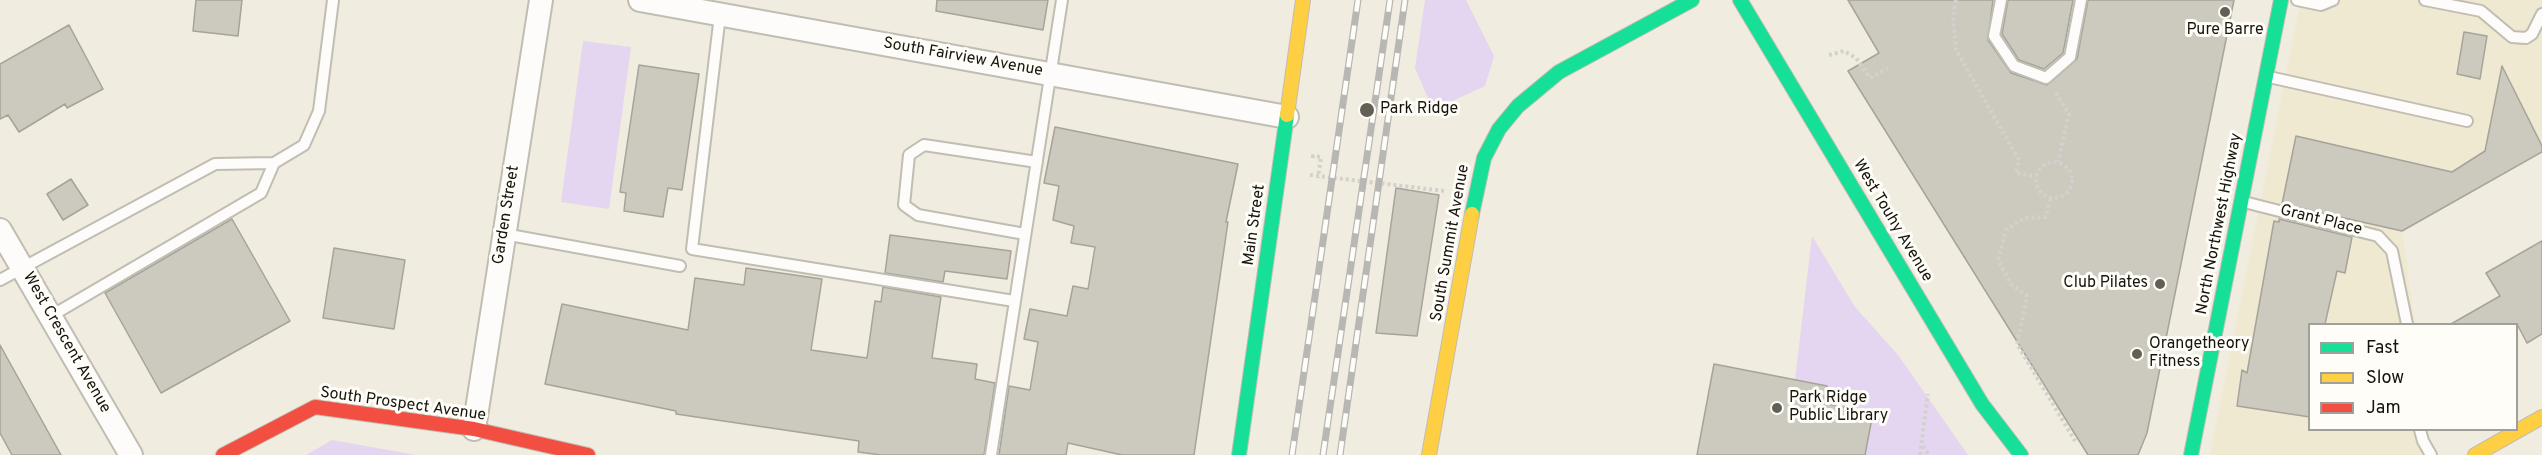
<!DOCTYPE html>
<style>
body{margin:0}
#map{position:relative;width:2542px;height:455px;overflow:hidden;background:#f0ecdf;font-family:Overpass,sans-serif}
canvas{display:block}
.legend{position:absolute;left:2308px;top:323px;width:210px;height:108px;box-sizing:border-box;background:#fefdf8;border:2px solid #a19f99;margin:0;padding:8px 10px;list-style:none;font-size:18px;color:#15130b}
.legend li{display:flex;align-items:center;gap:12px;height:30px}
.legend b{width:30px;border:2px solid #a19f99}
</style>
<div id="map">
<canvas width="2542" height="455"></canvas>
<ul class="legend">
<li><b style="height:8px;background:#16e098"></b>Fast</li>
<li><b style="height:8px;background:#ffcf43"></b>Slow</li>
<li><b style="height:8px;background:#f24e42"></b>Jam</li>
</ul>
</div>
<script>
const context = document.querySelector('canvas').getContext('2d');
context.lineJoin = 'round';
function fillPath(path, color) {
  context.fillStyle = color;
  context.fill(path, 'evenodd');
}
function shape(rows) {
  const path = new Path2D();
  for (const r of rows) {
    if (r.length === 3) {
      path.moveTo(r[0] + r[2], r[1]);
      path.arc(r[0], r[1], r[2], 0, 2 * Math.PI);
      continue;
    }
    path.moveTo(r[0], r[1]);
    for (let i = 2; i < r.length; i += 2) path.lineTo(r[i], r[i + 1]);
  }
  return path;
}
function strokePath(path, color, width, dash) {
  context.strokeStyle = color;
  context.lineWidth = width;
  context.lineCap = dash ? 'butt' : 'round';
  context.setLineDash(dash || []);
  context.stroke(path);
}
function label(font, color, halo, rows, align = 'center') {
  context.font = font + ' Overpass,sans-serif';
  context.lineWidth = 6;
  context.setLineDash([]);
  context.textBaseline = 'middle';
  context.strokeStyle = halo;
  context.fillStyle = color;
  for (const [text, x, y, turn = 0] of rows) {
    context.save();
    context.translate(x, y);
    context.rotate((+turn || 0) * Math.PI / 180);
    context.textAlign = isNaN(turn) ? turn : align;
    if (halo) context.strokeText(text, 0, 0);
    context.fillText(text, 0, 0);
    context.restore();
  }
}
const built = shape([
 [2301,0,2542,0,2542,152,2402,231,2415,324,2310,324,2310,430,2429,430,2434,455,2210,455]
]);
const green = shape([
 [1425,0,1466,0,1494,56,1485,86,1433,110,1415,68],
 [583,41,631,47,609,209,561,202],
 [1812,236,1855,307,1898,355,1968,455,1865,455,1873,413,1823,403,1826,386,1795,380],
 [332,440,416,455,306,455]
]);
const building = shape([
 [196,0,242,0,238,36,193,31,196,0],
 [937,0,1048,0,1043,30,936,11,937,0],
 [1848,0,1993,0,1988,40,2011,73,2047,85,2077,59,2088,0,2234,0,2147,433,2138,455,2088,455,1848,71,1879,53,1848,0],
 [2008,0,2073,0,2063,53,2044,69,2019,60,2002,34,2008,0],
 [69,25,103,89,67,108,65,104,19,132,8,115,0,119,0,64,69,25],
 [2464,32,2487,36,2480,79,2457,74,2464,32],
 [639,65,699,74,682,190,668,188,663,217,624,211,626,193,620,192,639,65],
 [2502,66,2542,146,2542,152,2402,231,2282,204,2296,136,2452,172,2485,151,2502,66],
 [1055,127,1238,164,1226,222,1228,222,1194,455,1122,455,1068,443,1066,455,999,455,1009,386,1030,390,1038,342,1024,339,1030,309,1067,316,1073,286,1088,289,1095,247,1071,243,1074,226,1053,220,1059,186,1044,183,1055,127],
 [71,179,88,205,63,220,47,194,71,179],
 [1396,188,1439,195,1417,336,1376,333,1396,188],
 [232,219,290,321,161,393,105,293,232,219],
 [2279,219,2352,237,2345,273,2337,271,2325,324,2310,324,2310,417,2237,406,2242,370,2247,373,2274,221,2279,222,2279,219],
 [890,235,1011,251,1007,279,945,271,943,282,885,273,890,235],
 [2542,241,2542,334,2527,343,2517,324,2451,324,2500,296,2486,273,2542,241],
 [334,248,405,260,394,329,323,318,334,248],
 [746,268,822,279,811,350,867,358,875,301,881,302,883,287,941,297,932,358,977,364,975,379,995,383,984,455,881,455,858,452,859,441,676,414,676,411,545,384,562,304,688,330,695,278,744,285,746,268],
 [0,345,61,455,12,455,0,433,0,345],
 [1714,364,1827,386,1823,403,1873,413,1865,455,1697,455,1714,364]
]);
const path = shape([
 [1956,0,1953,16,1956,50,2019,160,2016,173,2036,176],
 [1829,55,1844,51,1856,58,1870,78,1888,68],
 [2056,93,2069,114,2058,162],
 [1313,158,1313,156,1321,157,1318,178],
 [2054,180,18],
 [1310,175,1445,191],
 [2050,199,2046,217,2024,218,2006,230,1998,260,2011,284,2027,296,2017,344,2075,441],
 [1923,446,1929,455],
 [1920,455,1928,394]
]);
const lane = shape([
 [2001,0,1994,36,2014,66,2046,78,2070,57,2081,0],
 [2297,0,2321,5,2333,0],
 [2425,0,2481,11,2512,37,2526,38,2532,34,2542,14],
 [720,15,692,249,1014,301],
 [2269,77,2467,121],
 [2244,202,2378,236,2392,251,2407,324],
 [504,234,680,266],
 [1025,234,918,215,904,205,909,155,924,145,1037,162],
 [0,280,215,164,274,163,304,145,319,111,333,0],
 [51,316,261,193,274,163],
 [2420,430,2423,441,2431,455],
 [991,455,1062,0]
]);
const street = shape([
 [640,0,1287,117],
 [0,230,131,455],
 [474,429,541,0]
]);
const fast = shape([
 [1740,0,1982,404,2021,455],
 [1472,214,1484,158,1499,129,1518,106,1559,72,1692,0],
 [1239,455,1287,115],
 [2191,455,2281,0]
]);
const slow = shape([
 [1287,115,1303,0],
 [1429,455,1472,214],
 [2475,455,2542,417]
]);
const jam = shape([
 [223,455,315,407,474,429,588,455]
]);
const rail = shape([
 [1292,455,1358,0],
 [1323,455,1390,0],
 [1340,455,1405,0]
]);
const markers = [
 [2225,12,6,"#625f55"],
 [1367,110,8,"#625f55"],
 [2160,284,6,"#625f55"],
 [2137,354,6,"#625f55"],
 [1777,408,6,"#625f55"]
];
const poiNames = [
 ["Pure Barre",2225,31,"center"],
 ["Park Ridge",1380,110],
 ["Club Pilates",2148,284,"right"],
 ["Orangetheory",2149,345],
 ["Fitness",2149,363],
 ["Park Ridge",1789,399],
 ["Public Library",1789,417]
];
const streetNames = [
 ["South Fairview Avenue",963,58,10],
 ["Garden Street",507,215,-81],
 ["West Touhy Avenue",1892,221,59],
 ["Grant Place",2321,221,14],
 ["North Northwest Highway",2220,224,-79],
 ["Main Street",1255,225,-82],
 ["South Summit Avenue",1451,243,-80],
 ["West Crescent Avenue",66,343,60],
 ["South Prospect Avenue",403,405,8]
];
fillPath(built, '#efe9d2');
fillPath(green, '#e4d5f0');
fillPath(building, '#ccc9bf');
strokePath(building, '#a6a39a', 1.5);
strokePath(lane, '#c0bdb3', 14);
strokePath(street, '#c0bdb3', 26);
strokePath(fast, '#c0bdb3', 16);
strokePath(slow, '#c0bdb3', 16);
strokePath(jam, '#c0bdb3', 16);
strokePath(path, '#d1d1cd', 4, [3, 3]);
strokePath(lane, '#fdfcfa', 10);
strokePath(street, '#fdfcfa', 22);
strokePath(fast, '#16e098', 14);
strokePath(slow, '#ffcf43', 14);
strokePath(jam, '#f24e42', 14);
strokePath(rail, '#b8b7b4', 7);
strokePath(rail, '#fefdf8', 4.5, [14]);
for (const [x, y, r, color] of markers) {
  const dot = new Path2D();
  dot.arc(x, y, r, 0, 2 * Math.PI);
  context.fillStyle = color;
  context.fill(dot);
  strokePath(dot, '#fefdf8', 2);
}
label('16px', '#15130b', '#fefdf8', poiNames, 'left');
label('16px', '#15130b', '#fefdf8', streetNames);
</script>
